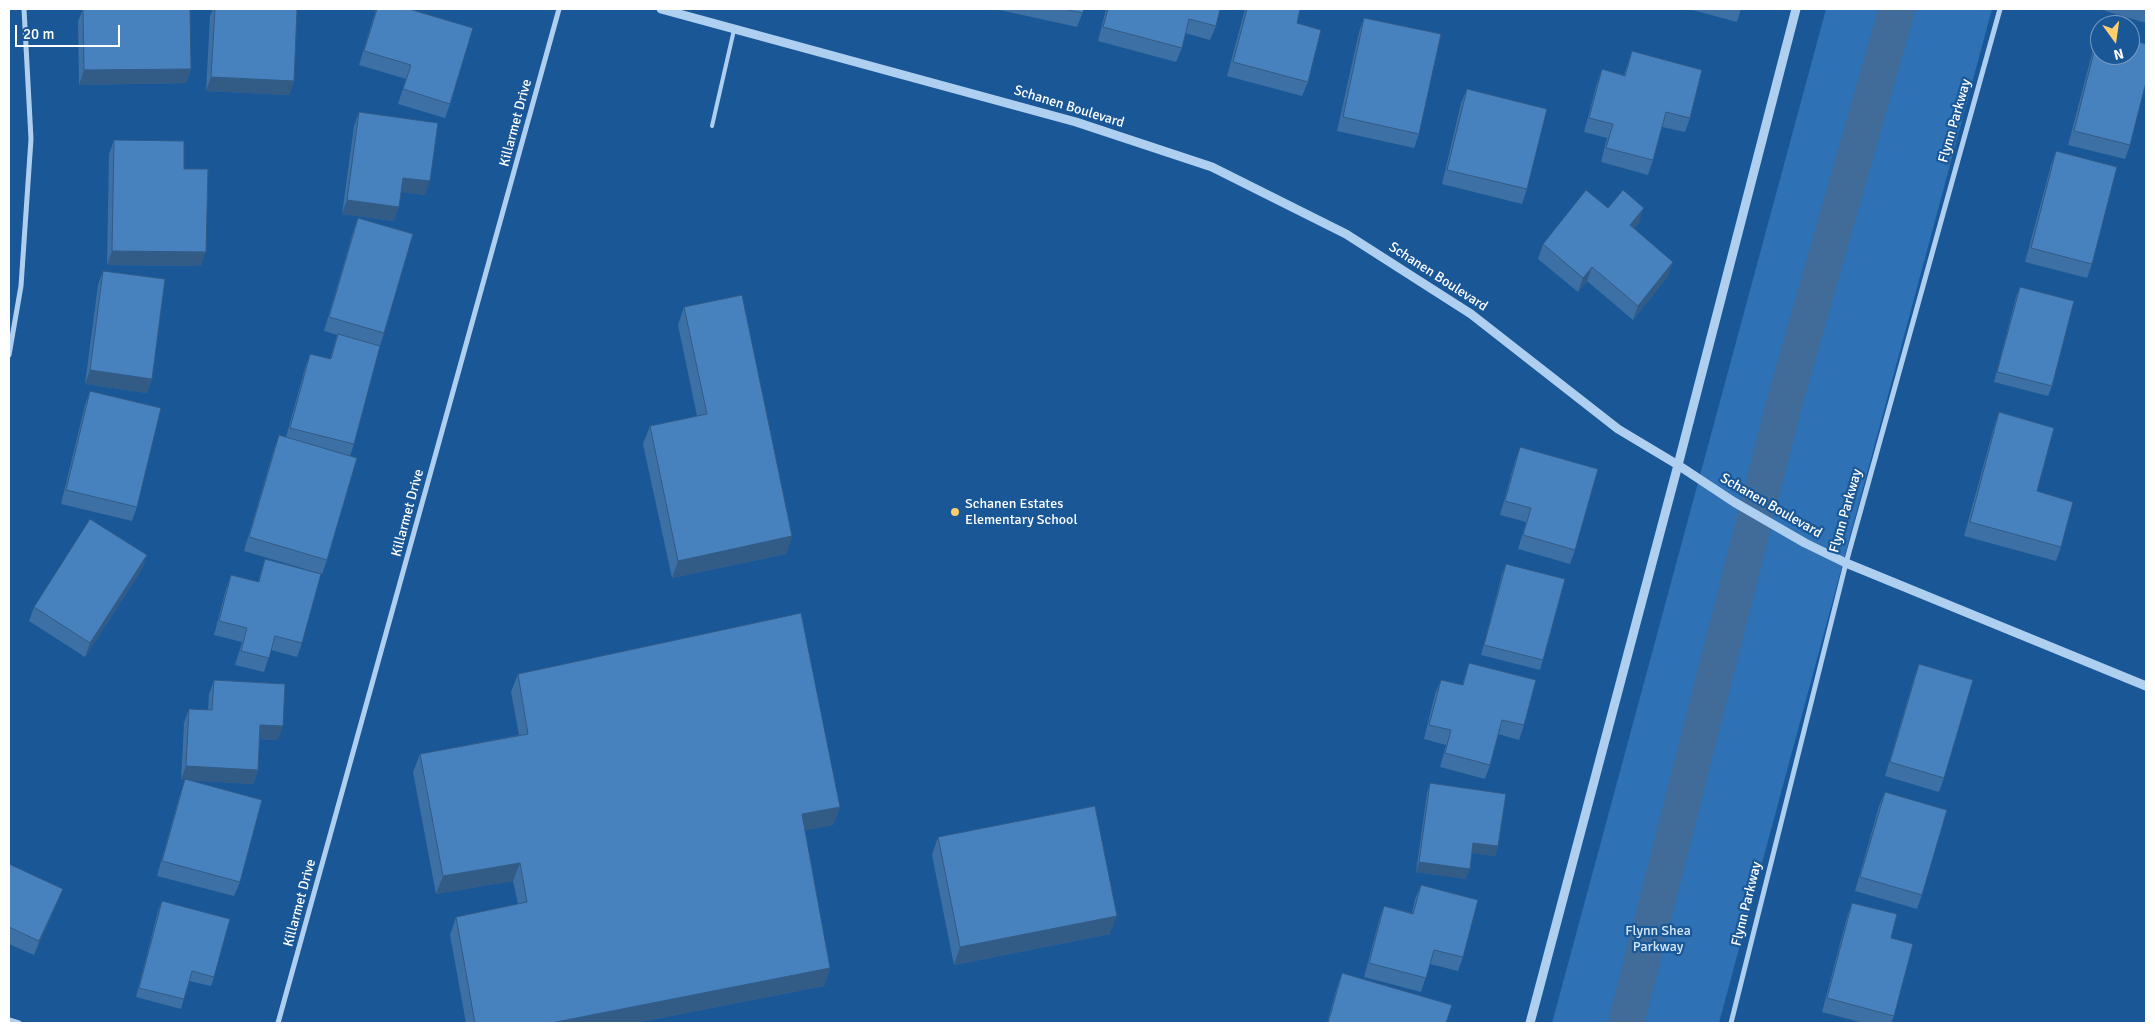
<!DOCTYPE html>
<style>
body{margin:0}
#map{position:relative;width:2155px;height:1032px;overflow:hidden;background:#1a5797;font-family:Signika,sans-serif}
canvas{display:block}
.frame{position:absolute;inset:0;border:10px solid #fff;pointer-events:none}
.north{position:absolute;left:2090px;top:15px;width:50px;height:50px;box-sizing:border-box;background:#1a5797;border:1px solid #769ac1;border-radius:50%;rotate:166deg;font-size:14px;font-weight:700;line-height:20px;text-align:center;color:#fff}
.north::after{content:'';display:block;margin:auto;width:18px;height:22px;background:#ffce6d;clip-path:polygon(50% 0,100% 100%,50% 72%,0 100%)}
.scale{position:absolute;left:15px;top:25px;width:105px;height:22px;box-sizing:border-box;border:2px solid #fff;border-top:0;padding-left:6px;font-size:15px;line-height:18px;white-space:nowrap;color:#fff;-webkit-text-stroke:4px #1a5797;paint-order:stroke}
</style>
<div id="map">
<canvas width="2155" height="1032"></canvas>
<div class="frame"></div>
<div class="north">N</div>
<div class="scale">20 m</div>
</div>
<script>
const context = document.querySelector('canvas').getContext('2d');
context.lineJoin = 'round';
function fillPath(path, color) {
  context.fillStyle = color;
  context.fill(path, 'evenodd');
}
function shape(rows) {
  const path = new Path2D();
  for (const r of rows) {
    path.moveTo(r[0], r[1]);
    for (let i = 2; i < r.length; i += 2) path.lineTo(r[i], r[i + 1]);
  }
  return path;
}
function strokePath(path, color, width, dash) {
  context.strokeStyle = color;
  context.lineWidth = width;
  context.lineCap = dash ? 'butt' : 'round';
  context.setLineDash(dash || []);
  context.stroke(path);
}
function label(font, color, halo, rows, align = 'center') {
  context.font = font + ' Signika,sans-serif';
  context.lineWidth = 4.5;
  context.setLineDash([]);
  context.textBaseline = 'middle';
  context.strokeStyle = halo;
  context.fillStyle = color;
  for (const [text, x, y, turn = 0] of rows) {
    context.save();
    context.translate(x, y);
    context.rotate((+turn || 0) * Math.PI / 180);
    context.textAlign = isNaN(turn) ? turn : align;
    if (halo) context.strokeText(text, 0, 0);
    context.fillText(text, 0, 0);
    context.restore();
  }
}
const green = shape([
 [1826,9,1992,9,1719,1023,1552,1023]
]);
const canal = shape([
 [1626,1023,1784,404,1897,9]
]);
const service = shape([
 [712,126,734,30]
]);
const minor = shape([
 [9,355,21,286,31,139,24,9],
 [9,1020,19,1023],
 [278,1023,559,9],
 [1731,1023,1846,563,2000,9]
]);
const tertiary = shape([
 [661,9,1076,122,1212,167,1346,234,1471,314,1618,429,1678,465,1734,502,1805,543,1846,563,2146,686],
 [1530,1023,1678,465,1796,9]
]);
const wall = shape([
 [83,9,190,9,191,69,186,83,79,85,78,21],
 [213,9,297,9,294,81,289,95,206,91,210,16],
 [376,9,409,9,450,104,445,118,398,104,406,79,359,65],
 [995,9,1084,9,1077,27],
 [1106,9,1220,9,1216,26,1210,40,1185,33,1182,48,1176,62,1098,41],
 [1245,9,1300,9,1297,23,1308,82,1302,96,1227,76],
 [1689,9,1741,9,1737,22],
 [2106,9,2146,9,2146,23,2105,11],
 [1364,18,1419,134,1414,148,1337,131,1359,32],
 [2099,32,2130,145,2125,159,2068,145,2094,46],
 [1632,51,1690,118,1685,132,1662,127,1653,160,1648,175,1601,162,1607,138,1584,132,1597,83,1602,69,1624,75],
 [1467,89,1527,189,1522,204,1442,184,1461,103],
 [359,112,425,195,401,192,394,221,342,214,354,126],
 [114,140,184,169,201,266,107,265,109,154],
 [2056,151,2092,264,2087,278,2025,262,2051,165],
 [1608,208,1639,223,1634,228,1668,276,1633,320,1587,281,1578,292,1538,259,1543,244],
 [358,218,384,333,380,346,354,444,350,456,327,560,322,574,244,551,274,449,279,435,286,437,305,368,310,354,330,359,337,335,324,331,353,232],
 [103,271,152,379,147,393,85,384,98,285],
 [2020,287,2052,386,2048,396,1994,382,2016,297],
 [684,307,792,536,786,554,672,578,643,444,650,426,697,416,678,325],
 [90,391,137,507,132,521,61,504,85,405],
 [1999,412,2037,491,2061,547,2056,561,1964,536,1994,427],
 [1520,447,1575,550,1570,564,1518,549,1526,522,1500,515,1515,461],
 [147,555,142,569,85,657,29,621,34,607],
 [265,559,302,643,297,657,271,650,264,672,235,665,242,642,214,635,226,589,231,575,258,582],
 [1506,564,1543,660,1540,670,1481,655,1502,574],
 [1469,663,1524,725,1519,740,1498,734,1490,765,1485,779,1440,767,1446,745,1424,739,1435,694,1441,680,1462,685],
 [1919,664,1944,778,1939,792,1885,776,1914,678],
 [518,674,840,807,833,825,805,830,830,968,824,986,635,1023,466,1023,450,935,456,917,518,904,513,881,436,894,413,772,420,754,519,735,511,692],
 [214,680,278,740,259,739,258,770,253,784,188,780,240,882,234,896,157,876,180,794,185,780,181,780,184,723,189,709,208,710,209,694],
 [1430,783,1498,846,1495,856,1472,853,1466,879,1416,872,1427,793],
 [1885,792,1922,895,1917,909,1855,891,1879,806],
 [938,837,1110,934,954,965,932,855],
 [9,864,57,903,34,955,9,944],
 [1421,885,1463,957,1458,971,1430,964,1421,992,1364,977,1379,920,1384,906,1412,913,1415,899],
 [162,901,214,977,211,986,189,981,181,1009,136,997,158,911],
 [1852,903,1891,938,1894,1016,1891,1023,1863,1023,1822,1012,1847,917],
 [1342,973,1446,1023,1327,1023,1337,987]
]);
const shadedWall = shape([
 [191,69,186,83,79,85,84,70],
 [211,77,294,81,289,95,206,91],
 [403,178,430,181,425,195,398,192],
 [347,200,399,207,394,221,342,214],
 [1644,208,1639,223,1625,239,1630,225],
 [112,251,206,252,201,266,107,265],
 [1673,262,1668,276,1633,320,1638,306],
 [1592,267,1587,281,1578,292,1583,278],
 [90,370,152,379,147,393,85,384],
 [792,536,786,554,672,578,678,561],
 [147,555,142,569,85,657,90,643],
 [260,725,283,726,278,740,255,739],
 [186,766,258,770,253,784,181,780],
 [840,807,833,825,795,832,802,814],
 [1473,843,1498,846,1495,856,1470,853],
 [1419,862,1470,869,1466,879,1416,872],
 [520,863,513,881,436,894,443,876],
 [63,889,57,903,34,955,39,941],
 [1117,916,1110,934,954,965,960,947],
 [830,968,824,986,635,1023,551,1023]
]);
const building = shape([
 [83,9,190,9,191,69,84,70,83,9],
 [215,9,297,9,294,81,211,77,215,9],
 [377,9,409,9,473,28,450,104,403,89,411,65,364,51,377,9],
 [1063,9,1084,9,1083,13,1063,9],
 [1108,9,1220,9,1216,26,1189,19,1182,48,1103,27,1108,9],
 [1247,9,1300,9,1297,23,1321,30,1308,82,1233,62,1247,9],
 [1364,18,1441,34,1419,134,1343,117,1364,18],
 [2099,32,2100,32,2100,55,2130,55,2130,40,2146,44,2146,82,2130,145,2074,131,2099,32],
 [1632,51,1702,70,1690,118,1666,112,1653,160,1606,148,1613,124,1589,118,1602,69,1625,76,1632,51],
 [1467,89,1547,109,1527,189,1447,170,1467,89],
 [359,112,438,123,430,181,403,178,399,207,347,200,359,112],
 [114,140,184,141,184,169,208,169,206,252,112,251,114,140],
 [2056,151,2117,167,2092,264,2031,248,2056,151],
 [1586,190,1608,208,1623,190,1644,208,1630,225,1673,262,1638,306,1592,267,1583,278,1543,244,1586,190],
 [358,218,413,234,384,333,329,317,358,218],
 [103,271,165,279,152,379,90,370,103,271],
 [2020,287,2074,301,2052,386,1997,372,2020,287],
 [742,295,792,536,678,561,650,426,707,414,684,307,742,295],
 [338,334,380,346,354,444,290,428,310,354,331,359,338,334],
 [90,391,161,408,137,507,66,490,90,391],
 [1999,412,2054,428,2037,491,2073,502,2061,547,1970,522,1999,412],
 [279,435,357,458,327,560,249,537,279,435],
 [1520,447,1598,469,1575,550,1523,535,1531,508,1505,501,1520,447],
 [90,519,147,555,90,643,34,607,90,519],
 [265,559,321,574,302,643,275,636,269,658,241,651,247,628,219,621,231,575,259,582,265,559],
 [1506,564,1565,579,1543,660,1484,645,1506,564],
 [801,613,840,807,802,814,830,968,551,1023,475,1023,456,917,527,902,520,863,443,876,420,754,528,734,518,674,801,613],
 [1469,663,1536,680,1524,725,1502,720,1490,765,1445,753,1451,730,1429,725,1441,680,1463,685,1469,663],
 [1919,664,1973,680,1944,778,1890,762,1919,664],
 [214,680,285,684,283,726,260,725,258,770,186,766,189,709,212,710,214,680],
 [185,779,262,800,240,882,162,861,185,779],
 [1430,783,1506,794,1498,846,1473,843,1470,869,1419,862,1430,783],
 [1885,792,1947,810,1922,895,1860,877,1885,792],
 [1095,806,1117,916,960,947,938,837,1095,806],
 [9,864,63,889,39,941,9,927,9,864],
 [1421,885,1478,900,1463,957,1434,950,1426,978,1369,963,1384,906,1413,914,1421,885],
 [162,901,230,919,214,977,192,971,184,999,139,988,162,901],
 [1852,903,1897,914,1891,938,1913,944,1894,1016,1827,998,1852,903],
 [1342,973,1452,1005,1446,1023,1328,1023,1342,973]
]);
const markers = [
 [955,512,5,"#ffce6d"]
];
const streetNames = [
 ["Schanen Boulevard",1069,107,17],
 ["Flynn Parkway",1955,121,-74],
 ["Killarmet Drive",516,123,-75],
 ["Schanen Boulevard",1438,277,33],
 ["Schanen Boulevard",1771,506,30],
 ["Flynn Parkway",1846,511,-74],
 ["Killarmet Drive",408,513,-75],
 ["Killarmet Drive",300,903,-75],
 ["Flynn Parkway",1747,904,-76]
];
const poiNames = [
 ["Schanen Estates",965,504],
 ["Elementary School",965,520]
];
const parkNames = [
 ["Flynn Shea",1658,931],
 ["Parkway",1658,947]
];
fillPath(green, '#2e71b4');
strokePath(canal, '#416c99', 36);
strokePath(service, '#aecff0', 4);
strokePath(minor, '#aecff0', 5);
strokePath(tertiary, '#aecff0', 9);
fillPath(wall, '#3d70a4');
fillPath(shadedWall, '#325b86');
fillPath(building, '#4782bf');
strokePath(building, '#325b86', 1);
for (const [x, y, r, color] of markers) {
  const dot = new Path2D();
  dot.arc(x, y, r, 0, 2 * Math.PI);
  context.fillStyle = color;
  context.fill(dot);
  strokePath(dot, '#1a5797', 2);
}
label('14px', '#fff', '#1a5797', streetNames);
label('14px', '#fff', '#1a5797', poiNames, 'left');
label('14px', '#d5e8fb', '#1a5797', parkNames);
</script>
